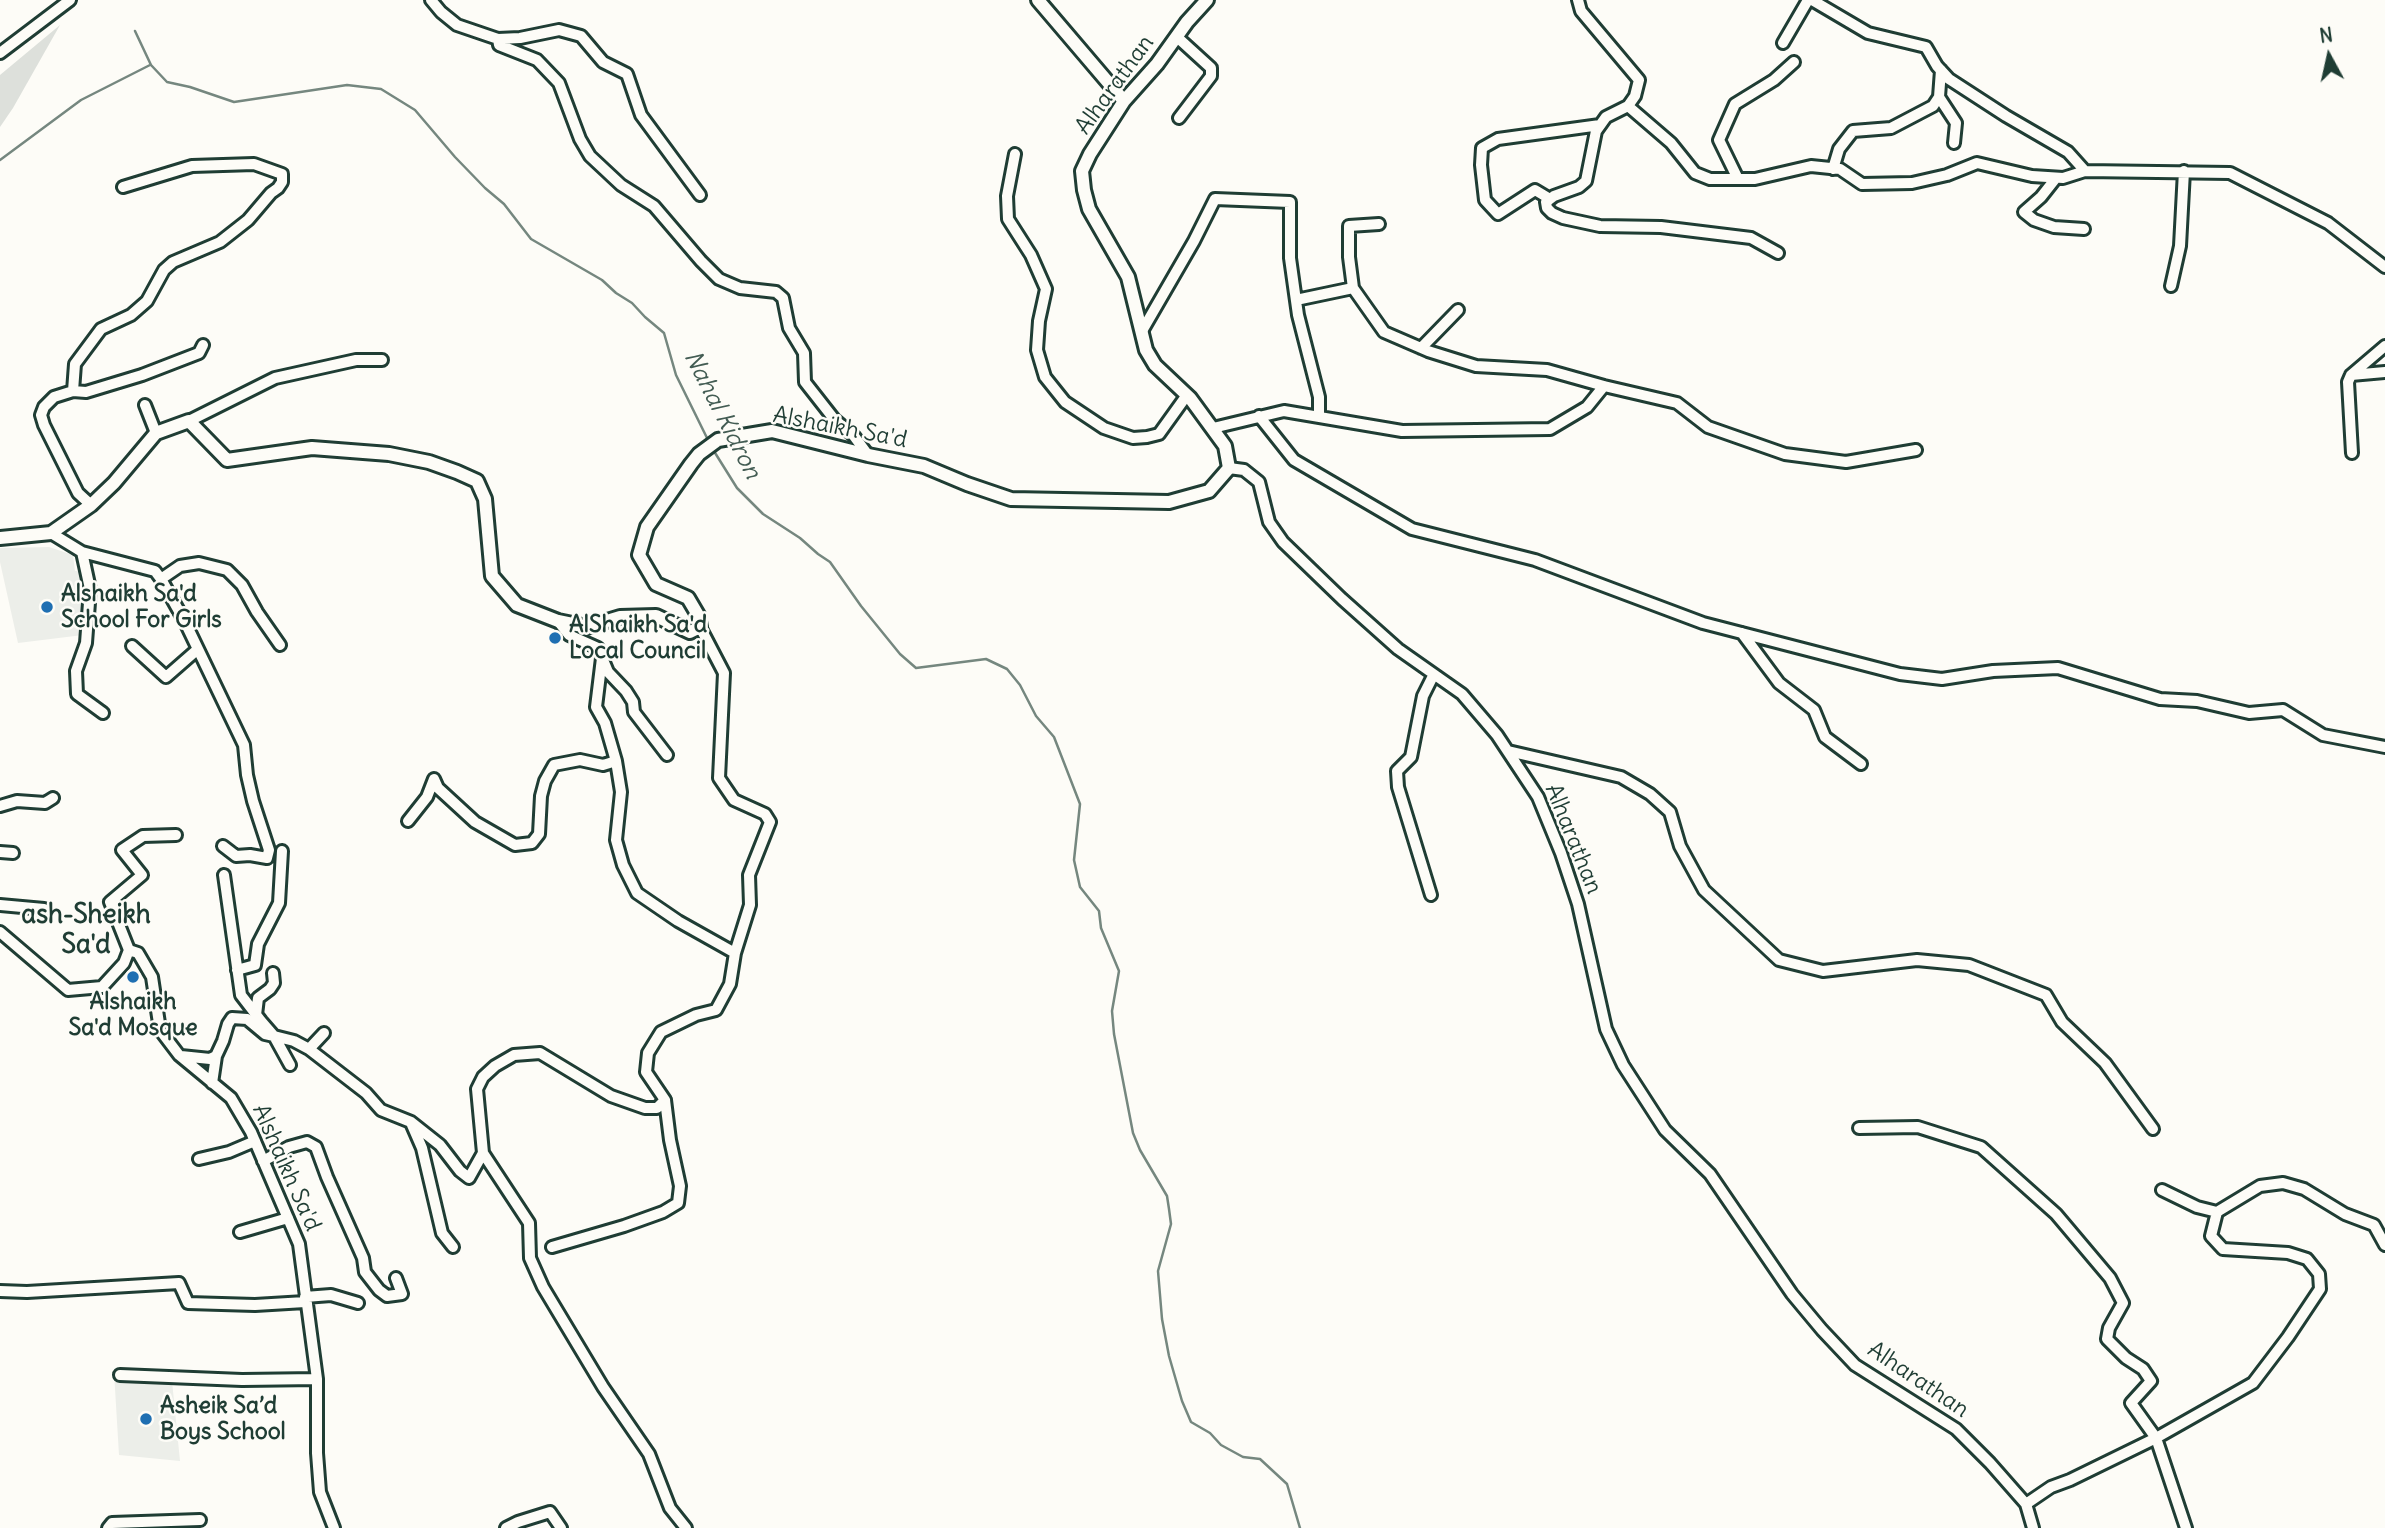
<!DOCTYPE html>
<meta charset="utf-8">
<style>
body{margin:0}
#map{position:relative;width:2385px;height:1528px;overflow:hidden;background:#fdfcf7;font-family:Delius,sans-serif}
canvas{display:block}
.north{position:absolute;left:2294px;top:21px;width:70px;height:70px;-webkit-text-stroke:5px #fdfcf7;paint-order:stroke;rotate:352deg;font-size:19px;font-weight:700;line-height:28px;text-align:center;color:#1f3d34}
.north::after{content:'';display:block;margin:auto;width:24px;height:32px;background:#1f3d34;clip-path:polygon(50% 0,100% 100%,50% 72%,0 100%)}
</style>
<div id="map">
<canvas width="2385" height="1528"></canvas>
<div class="north">N</div>
</div>
<script>
const context = document.querySelector('canvas').getContext('2d');
context.lineJoin = 'round';
function fillPath(path, color) {
  context.fillStyle = color;
  context.fill(path, 'evenodd');
}
function shape(rows) {
  const path = new Path2D();
  for (const r of rows) {
    path.moveTo(r[0], r[1]);
    for (let i = 2; i < r.length; i += 2) path.lineTo(r[i], r[i + 1]);
  }
  return path;
}
function strokePath(path, color, width, dash) {
  context.strokeStyle = color;
  context.lineWidth = width;
  context.lineCap = dash ? 'butt' : 'round';
  context.setLineDash(dash || []);
  context.stroke(path);
}
function label(font, color, halo, rows, align = 'center') {
  context.font = font + ' Delius,sans-serif';
  context.lineWidth = 5;
  context.setLineDash([]);
  context.textBaseline = 'middle';
  context.strokeStyle = halo;
  context.fillStyle = color;
  for (const [text, x, y, turn = 0] of rows) {
    context.save();
    context.translate(x, y);
    context.rotate((+turn || 0) * Math.PI / 180);
    context.textAlign = isNaN(turn) ? turn : align;
    if (halo) context.strokeText(text, 0, 0);
    context.fillText(text, 0, 0);
    context.restore();
  }
}
const built = shape([
 [49,547,73,555,75,571,81,571,87,578,83,635,18,643,0,562,0,548],
 [171,1371,180,1461,119,1455,114,1372]
]);
const green = shape([
 [60,25,13,108,0,127,0,75]
]);
const stream = shape([
 [135,31,151,65,167,82,190,87,234,102,347,85,381,89,415,110,455,157,485,188,504,204,531,239,602,280,616,293,632,303,645,317,664,333,676,375,709,442],
 [0,160,81,100,150,65],
 [712,448,737,488,763,514,800,538,818,554,830,562,861,606,900,654,916,668,986,659,1007,669,1020,685,1036,716,1054,737,1080,804,1074,860,1080,887,1099,911,1101,928,1119,971,1112,1011,1114,1034,1133,1133,1140,1150,1167,1196,1169,1209,1171,1224,1158,1271,1162,1319,1169,1356,1182,1401,1191,1422,1210,1433,1221,1445,1243,1457,1260,1459,1287,1484,1300,1528]
]);
const minor = shape([
 [431,0,441,12,457,25,498,39,520,38,559,30,581,36,603,62,627,74,641,115,700,195],
 [1578,0,1581,11,1639,80,1635,96,1628,106,1606,117,1596,131,1586,181,1579,187,1554,196,1546,202,1547,208,1552,213,1563,218,1600,226,1661,227,1751,238,1778,253],
 [1812,0,1868,33,1926,47,1937,66,1949,79,2006,116,2068,152,2085,171],
 [1177,37,1211,68,1211,76,1179,118],
 [498,39,499,45,537,60,559,83,580,139,590,156,621,185,654,206,701,261,719,279,740,288,776,292,783,298,789,328,804,353,805,382,834,419,854,436,868,455],
 [1783,43,1808,0],
 [0,53,70,0],
 [1939,97,1956,123,1954,143],
 [1628,106,1671,143,1695,173,1710,179,1755,179,1811,166,1840,169,1862,184,1912,183,1947,175,1977,163,2032,176,2063,178,2085,171,2230,173,2328,223,2385,267],
 [1015,154,1007,196,1008,219,1031,255,1046,289,1039,321,1037,350,1045,377,1065,402,1104,428,1133,438,1147,437,1159,434,1187,395],
 [1833,169,1839,149,1853,131,1891,128,1933,106,1939,97,1941,70],
 [2056,178,2041,197,2024,212,2034,220,2054,227,2084,229],
 [1738,179,1719,140,1735,104,1774,80,1794,62],
 [1550,199,1535,190,1498,214,1485,200,1481,165,1482,148,1498,139,1600,125],
 [2171,286,2180,246,2184,171],
 [1353,288,1349,257,1349,226,1379,224],
 [1296,300,1353,288,1384,332,1428,351,1476,366,1547,370,1604,386,1677,403,1708,427,1785,454,1846,462,1916,450],
 [1142,331,1194,241,1215,199,1290,202,1290,258,1298,315,1319,397,1319,417],
 [1421,348,1458,310],
 [2351,375,2385,372],
 [73,391,86,392,142,375,199,353,203,345],
 [145,405,156,433],
 [1259,416,1294,460,1412,529,1535,560,1703,623,1900,674,1942,679,1993,671,2058,668,2160,699,2197,701,2249,713,2283,710,2323,735,2385,747],
 [189,421,275,378,356,360,382,360],
 [1213,428,1284,411,1402,431,1550,429,1587,407,1604,386],
 [2352,453,2348,382,2351,375,2385,346],
 [1229,468,1244,470,1259,482,1269,522,1283,542,1342,599,1398,649,1462,694,1497,735,1538,797,1561,853,1578,904,1606,1029,1623,1065,1665,1130,1710,1174,1792,1294,1822,1330,1855,1365,1956,1429,1990,1463,2026,1504,2033,1528],
 [91,505,78,493,44,425,41,415,44,407,54,397,73,391,75,364,101,329,131,315,147,301,164,270,173,262,220,242,248,220,271,193,278,188,282,182,282,174,254,164,192,166,123,187],
 [51,533,82,552,155,571,161,579,185,622,244,745,247,775,253,801,269,850,267,858,250,855,236,856,223,846],
 [82,552,90,589,86,643,76,671,77,694,103,713],
 [161,579,180,566,199,563,227,570,242,585,257,612,280,645],
 [558,621,569,635,598,648,608,672,626,691,633,702,634,712,667,755],
 [1742,633,1779,683,1814,710,1825,737,1861,764],
 [132,646,166,677,198,649],
 [602,658,596,707,605,723,616,761,621,792,616,840,623,865,637,893,678,921,735,953],
 [1508,751,1621,777,1650,794,1670,812,1680,846,1704,890,1779,960,1823,971,1917,960,1969,965,2046,995,2062,1022,2105,1063,2153,1129],
 [0,806,17,801,45,803,53,798],
 [408,821,427,797,434,779,438,788,475,822,515,845,532,843,539,834,541,796,545,781,554,765,580,760,603,765,616,761],
 [0,852,13,853],
 [224,875,241,995,261,1021,274,1036,294,1041,309,1049,366,1093,381,1110,411,1122,440,1145,460,1171,469,1178,483,1153,477,1089,483,1077,495,1066,514,1055,540,1053,611,1096,645,1108,657,1108,665,1100,646,1072,648,1053,661,1032,696,1015,716,1010,730,984,735,953,750,905,749,875,770,822,765,814,734,800,719,778,724,673,700,627],
 [1431,895,1398,787,1397,771,1411,757,1423,696,1433,676],
 [0,905,44,909],
 [0,932,68,990,102,987,124,963,129,950,138,953,152,977,160,1030,179,1055,231,1098,251,1132,299,1244,317,1379,317,1453,320,1492,334,1528],
 [129,950,110,902,142,875,122,850,143,836,176,835],
 [237,970,255,965,258,944,279,903,282,851],
 [256,1015,258,998,270,989,274,983,273,973],
 [309,1049,324,1033],
 [181,1056,210,1059,216,1056],
 [212,1083,216,1056,223,1041,228,1024,232,1018,247,1019,265,1034,274,1036,290,1065],
 [412,1125,422,1148,442,1233,453,1247],
 [1859,1128,1918,1127,1981,1147,2056,1214,2110,1278,2123,1303,2109,1328,2107,1339,2126,1358,2143,1369,2151,1381,2131,1403,2156,1438,2186,1528],
 [483,1153,529,1223,530,1258,543,1287,603,1387,649,1454,670,1508,686,1528],
 [199,1159,229,1152,255,1141],
 [263,1161,289,1147,307,1142,316,1147,327,1177,363,1258,365,1272,379,1290,387,1296,402,1294,396,1278],
 [2162,1190,2197,1207,2217,1212],
 [240,1232,288,1218],
 [552,1247,624,1226,663,1212,678,1203,680,1186,670,1140,665,1100],
 [0,1291,27,1292,179,1283,188,1303,255,1305,305,1302],
 [305,1297,331,1295,358,1303],
 [120,1375,242,1380,317,1379],
 [2026,1504,2051,1487,2070,1480,2156,1438,2253,1383,2288,1337,2320,1289,2319,1274,2307,1259,2288,1253,2223,1249,2211,1236,2217,1212,2260,1186,2283,1183,2304,1189,2345,1214,2374,1225,2385,1245],
 [108,1528,112,1523,200,1520],
 [506,1528,518,1522,550,1512,561,1528]
]);
const tertiary = shape([
 [1038,0,1124,101],
 [0,538,51,533,91,505,114,483,156,433,189,421,227,460,312,448,389,454,429,462,457,472,477,481,485,499,492,576,517,605,558,621,587,627,620,617,656,616,690,632,700,627,698,615,688,598,656,584,639,555,647,527,691,464,699,454,718,440,772,431,868,455,924,466,967,484,1011,499,1169,502,1209,491,1229,468,1225,446,1190,398,1155,365,1146,350,1128,277,1089,209,1084,190,1082,171,1090,154,1124,101,1157,64,1187,22,1207,0]
]);
const markers = [
 [47,607,7,"#1f6fb2"],
 [555,638,7,"#1f6fb2"],
 [133,977,7,"#1f6fb2"],
 [146,1419,7,"#1f6fb2"]
];
const streetNames = [
 ["Alharathan",1115,85,-54],
 ["Alshaikh Sa'd",840,428,11],
 ["Alharathan",1573,839,68],
 ["Alshaikh Sa'd",286,1168,66],
 ["Alharathan",1918,1380,34]
];
const poiNames = [
 ["Alshaikh Sa'd",61,594],
 ["School For Girls",61,620],
 ["AlShaikh Sa'd",569,625],
 ["Local Council",569,651],
 ["Alshaikh",133,1002,"center"],
 ["Sa'd Mosque",133,1028,"center"],
 ["Asheik Sa’d",160,1406],
 ["Boys School",160,1432]
];
const waterNames = [
 ["Nahal Kidron",722,415,63]
];
const quarterNames = [
 ["ash-Sheikh",86,916],
 ["Sa'd",86,946]
];
fillPath(built, '#eceee9');
fillPath(green, '#dde0db');
strokePath(stream, '#75877f', 2.5);
strokePath(minor, '#1f3d34', 16);
strokePath(tertiary, '#1f3d34', 18);
strokePath(minor, '#fdfcf7', 10);
strokePath(tertiary, '#fdfcf7', 12);
for (const [x, y, r, color] of markers) {
  const dot = new Path2D();
  dot.arc(x, y, r, 0, 2 * Math.PI);
  context.fillStyle = color;
  context.fill(dot);
  strokePath(dot, '#fdfcf7', 2.5);
}
label('23px', '#1f3d34', '#fdfcf7', streetNames);
label('bold 23px', '#1f3d34', '#fdfcf7', poiNames, 'left');
label('italic 24px', '#435c53', '#fdfcf7', waterNames);
label('bold 26px', '#1f3d34', '#fdfcf7', quarterNames);
</script>
